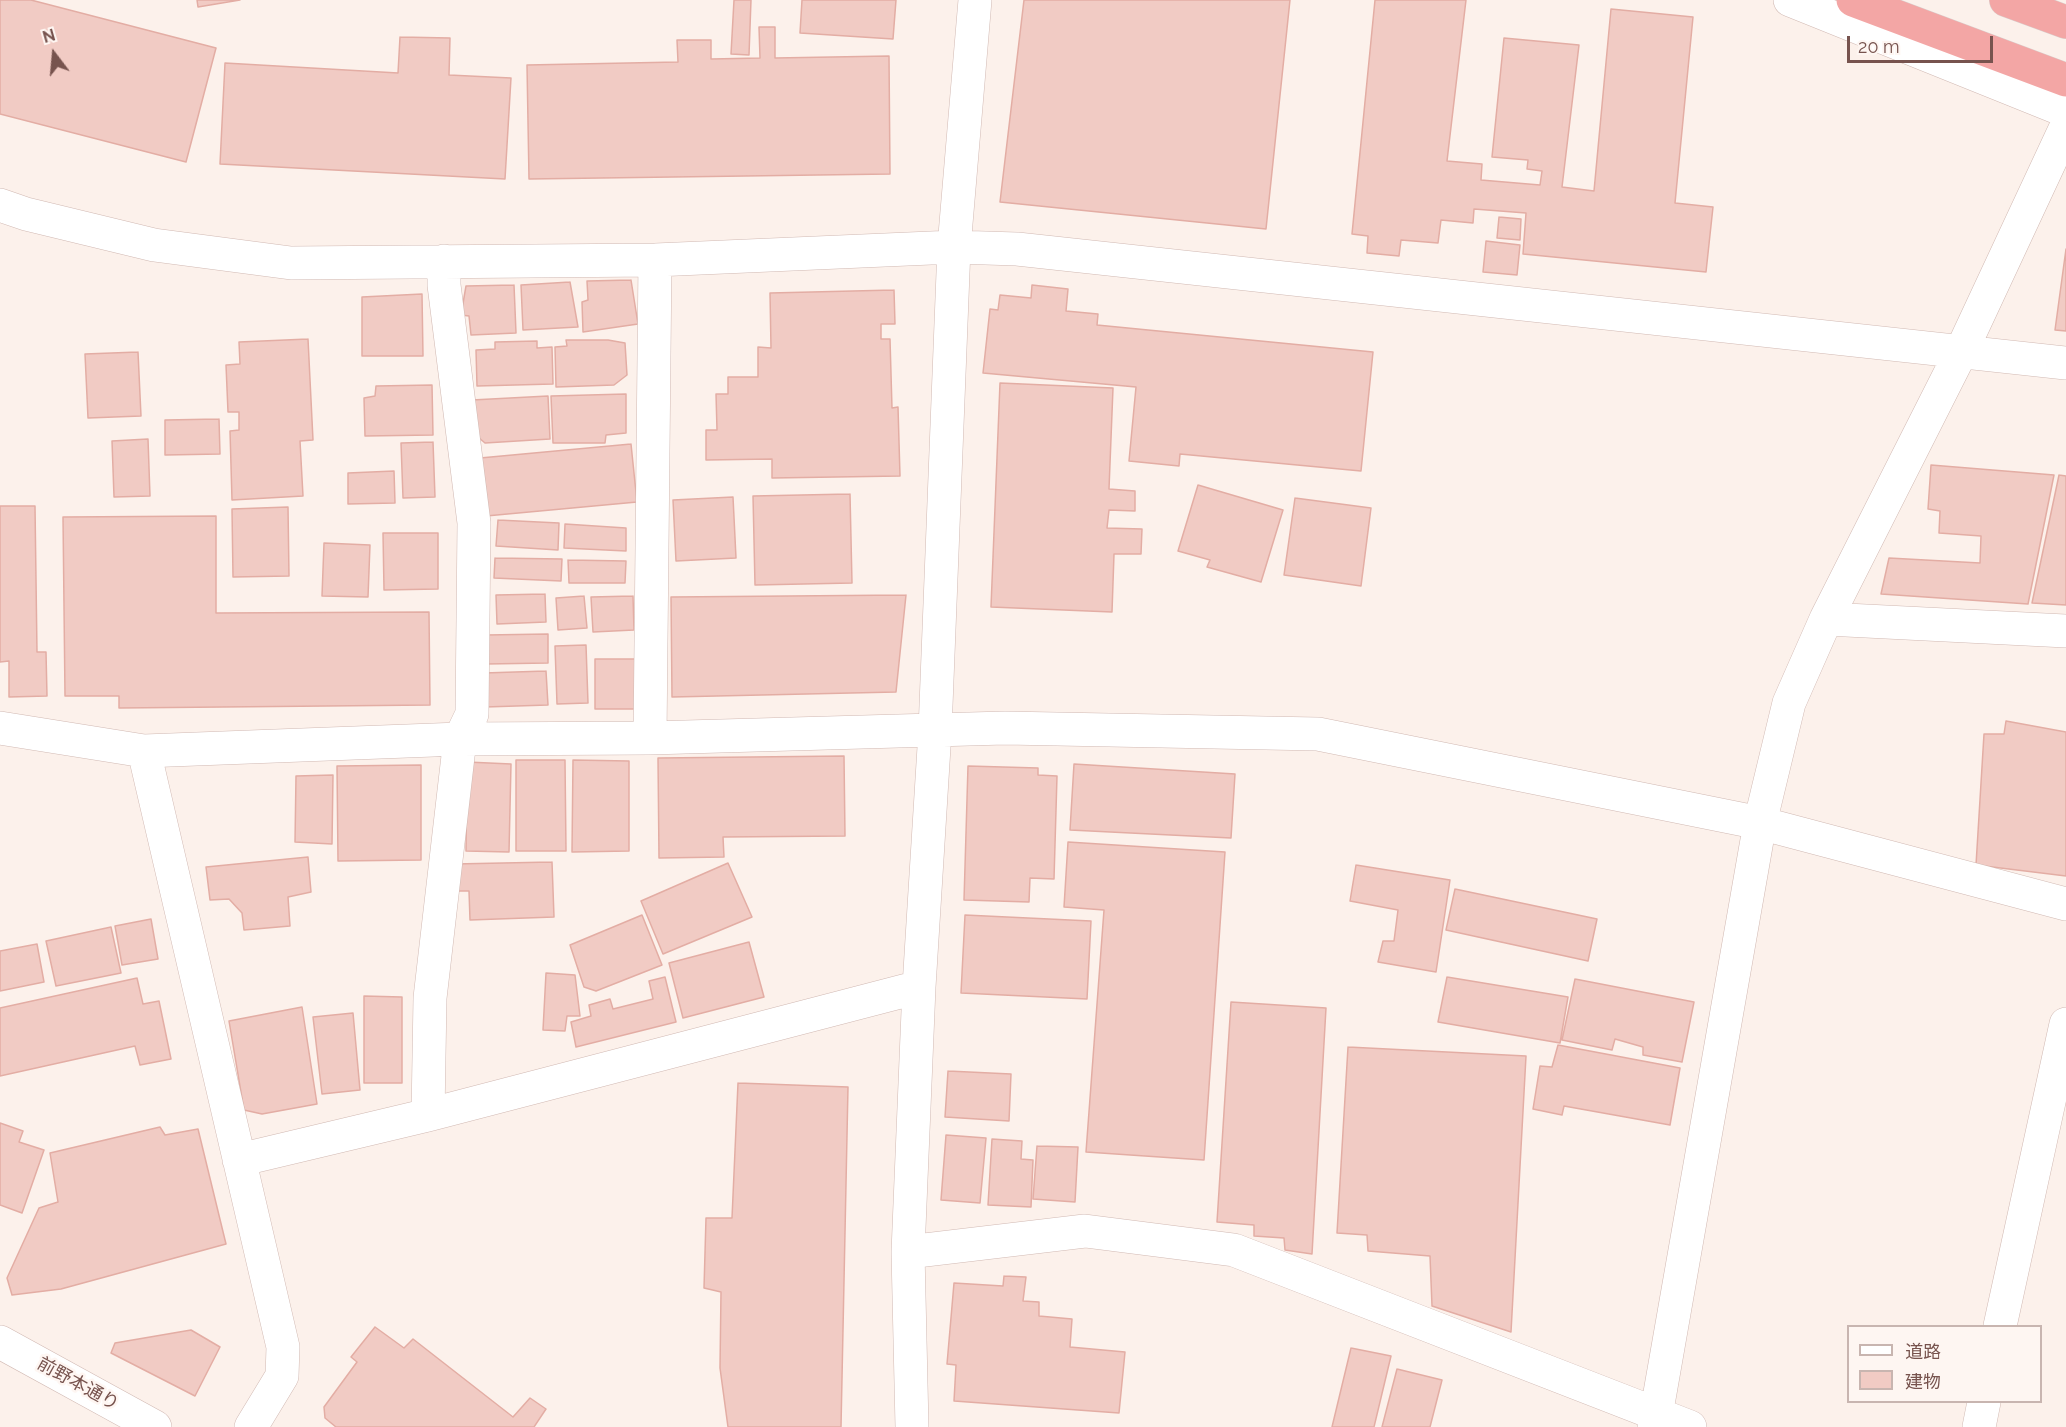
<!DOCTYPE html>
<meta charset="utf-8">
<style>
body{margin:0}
#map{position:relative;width:2066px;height:1427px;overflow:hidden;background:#fcf1eb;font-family:Raleway,"Noto Sans JP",sans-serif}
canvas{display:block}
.legend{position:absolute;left:1847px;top:1325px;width:195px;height:78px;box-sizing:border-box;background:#fef6f2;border:2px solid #c8b5b0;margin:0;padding:8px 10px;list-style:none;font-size:18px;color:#77534e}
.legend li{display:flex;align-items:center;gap:12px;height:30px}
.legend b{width:30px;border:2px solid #c8b5b0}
.north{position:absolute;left:24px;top:24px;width:60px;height:60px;-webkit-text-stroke:4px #fef6f2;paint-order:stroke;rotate:344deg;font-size:16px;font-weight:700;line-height:24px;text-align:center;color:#77534e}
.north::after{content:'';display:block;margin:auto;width:21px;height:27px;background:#77534e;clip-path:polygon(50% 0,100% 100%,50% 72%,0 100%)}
.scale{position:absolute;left:1847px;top:36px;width:146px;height:27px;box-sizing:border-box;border:3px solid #77534e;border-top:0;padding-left:8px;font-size:18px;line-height:21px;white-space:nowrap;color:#77534e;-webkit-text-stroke:4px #fef6f2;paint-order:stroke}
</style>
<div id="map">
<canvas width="2066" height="1427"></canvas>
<ul class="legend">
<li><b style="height:8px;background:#fff"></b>道路</li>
<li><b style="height:16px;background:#f1cbc4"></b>建物</li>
</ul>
<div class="north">N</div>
<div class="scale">20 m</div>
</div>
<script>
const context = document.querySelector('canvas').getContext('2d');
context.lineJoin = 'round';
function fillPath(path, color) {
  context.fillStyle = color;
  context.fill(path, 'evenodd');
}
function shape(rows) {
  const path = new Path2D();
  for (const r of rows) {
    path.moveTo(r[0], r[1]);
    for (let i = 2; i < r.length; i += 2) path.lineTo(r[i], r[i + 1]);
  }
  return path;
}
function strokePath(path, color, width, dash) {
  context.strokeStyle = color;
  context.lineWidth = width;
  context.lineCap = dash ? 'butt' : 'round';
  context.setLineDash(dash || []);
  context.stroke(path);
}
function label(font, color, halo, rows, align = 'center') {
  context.font = font + ' Raleway,"Noto Sans JP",sans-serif';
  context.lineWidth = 5;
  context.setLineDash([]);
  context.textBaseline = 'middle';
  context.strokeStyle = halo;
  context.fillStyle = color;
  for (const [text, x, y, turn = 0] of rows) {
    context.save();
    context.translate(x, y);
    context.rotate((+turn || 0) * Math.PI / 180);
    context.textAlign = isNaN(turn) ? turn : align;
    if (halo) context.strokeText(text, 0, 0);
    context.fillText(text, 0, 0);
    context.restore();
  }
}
const building = shape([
 [0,0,31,0,216,48,186,162,0,114,0,0],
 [197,0,240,0,198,7,197,0],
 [734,0,751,0,749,55,731,54,734,0],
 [802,0,896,0,893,39,800,33,802,0],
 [1024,0,1290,0,1266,229,1000,202,1024,0],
 [1375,0,1466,0,1447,161,1482,164,1481,180,1540,185,1542,171,1527,169,1528,160,1492,157,1504,38,1579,45,1562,187,1594,191,1611,9,1693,17,1675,203,1713,207,1706,272,1523,254,1526,213,1474,209,1473,223,1441,220,1438,243,1401,240,1399,256,1367,253,1368,236,1352,234,1375,0],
 [759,27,775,27,775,58,889,56,890,174,529,179,527,65,678,62,677,40,711,40,711,59,760,58,759,27],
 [400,37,450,38,449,75,511,78,505,179,220,164,225,63,398,73,400,37],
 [1499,217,1521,219,1520,240,1497,238,1499,217],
 [1486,241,1520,245,1517,275,1483,272,1486,241],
 [2066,249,2066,331,2055,330,2066,249],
 [631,280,638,324,583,332,582,302,588,300,587,281,631,280],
 [570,282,578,327,523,330,521,285,570,282],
 [514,285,516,333,471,335,469,316,461,315,466,286,514,285],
 [1032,285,1068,289,1066,311,1098,314,1097,325,1373,352,1361,471,1180,454,1179,466,1129,461,1136,387,983,373,990,309,998,310,1000,295,1031,298,1032,285],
 [894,290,895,324,881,324,881,339,890,339,892,408,898,407,900,476,772,478,772,459,706,460,706,430,717,430,716,394,728,394,728,377,758,377,758,347,771,348,770,293,894,290],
 [422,294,423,356,362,356,362,297,422,294],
 [308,339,313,440,300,441,303,496,232,500,230,431,239,430,239,412,228,412,226,365,240,364,239,342,308,339],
 [566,340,608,340,625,343,627,375,614,385,556,387,555,347,567,346,566,340],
 [537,341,537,348,552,347,553,384,477,386,476,350,495,349,495,342,537,341],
 [138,352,141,416,88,418,85,354,138,352],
 [1000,383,1113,388,1109,489,1135,491,1135,511,1109,510,1107,528,1142,529,1141,554,1114,554,1112,612,991,607,1000,383],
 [432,385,433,435,365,436,364,398,375,396,376,386,432,385],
 [626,394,626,433,606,435,605,443,553,443,551,396,626,394],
 [548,396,550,439,485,443,472,432,472,400,548,396],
 [219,419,220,454,165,455,165,420,219,419],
 [148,439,150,496,114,497,112,441,148,439],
 [433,442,435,497,403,498,401,443,433,442],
 [631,444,637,502,486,516,480,458,631,444],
 [1931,465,2054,475,2028,604,1881,594,1889,558,1980,563,1981,536,1939,533,1940,511,1928,509,1931,465],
 [394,471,395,503,348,504,348,473,394,471],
 [2059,475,2066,476,2066,605,2032,603,2059,475],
 [1198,485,1283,510,1261,582,1207,567,1210,560,1178,551,1198,485],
 [850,494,852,583,755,585,753,496,850,494],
 [733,497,736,558,676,561,673,500,733,497],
 [1295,498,1371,508,1361,586,1284,575,1295,498],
 [0,506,35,506,37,652,46,652,47,696,9,697,9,661,0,662,0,506],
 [288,507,289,576,233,577,232,509,288,507],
 [216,516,216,613,429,612,430,705,119,708,119,696,65,696,63,517,216,516],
 [498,520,559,523,558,550,496,546,498,520],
 [565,524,626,528,626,551,564,548,565,524],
 [383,533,438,533,438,589,384,590,383,533],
 [324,543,370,545,368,597,322,596,324,543],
 [495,558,562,559,561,581,494,578,495,558],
 [568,560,626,561,625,583,569,583,568,560],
 [545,594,546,622,497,624,496,595,545,594],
 [906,595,896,692,672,697,671,597,906,595],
 [584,596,587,628,558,630,556,598,584,596],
 [633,596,634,630,593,632,591,597,633,596],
 [548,634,548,663,486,664,486,635,548,634],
 [586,645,588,703,557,704,555,646,586,645],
 [595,659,637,659,637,709,595,709,595,659],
 [546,671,548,705,485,707,484,673,546,671],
 [2006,721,2066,732,2066,876,1976,865,1984,734,2004,734,2006,721],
 [844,756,845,836,723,837,724,857,659,858,658,758,844,756],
 [516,760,565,760,566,851,516,851,516,760],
 [573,760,629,761,629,851,572,852,573,760],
 [467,762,511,764,509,852,466,851,467,762],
 [1074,764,1235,774,1231,838,1070,830,1074,764],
 [421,765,421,860,338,861,337,766,421,765],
 [968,766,1038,768,1038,775,1057,776,1054,879,1030,878,1029,902,964,900,968,766],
 [333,775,332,844,295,842,296,776,333,775],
 [1068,842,1225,852,1204,1160,1086,1152,1104,910,1064,907,1068,842],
 [308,857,311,892,288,897,290,926,244,930,242,913,229,899,210,900,206,867,308,857],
 [552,862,554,917,470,920,469,891,456,891,454,864,552,862],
 [728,863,752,917,663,954,641,901,728,863],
 [1356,865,1450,880,1436,972,1378,962,1383,941,1394,941,1398,910,1350,901,1356,865],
 [1455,889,1597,919,1588,961,1446,930,1455,889],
 [642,915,662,965,596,991,584,987,570,945,642,915],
 [965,915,1091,921,1087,999,961,993,965,915],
 [151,919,158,959,122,965,115,926,151,919],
 [111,927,121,973,56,986,46,941,111,927],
 [749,942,764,997,683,1018,669,963,749,942],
 [37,944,44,982,0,991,0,951,37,944],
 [546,973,575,975,580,1016,567,1016,565,1031,543,1030,546,973],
 [665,977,676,1022,576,1047,571,1022,591,1016,589,1005,610,999,613,1009,653,999,649,981,665,977],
 [1447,977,1568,997,1560,1043,1438,1022,1447,977],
 [137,978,143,1004,159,1001,171,1059,140,1065,135,1046,0,1076,0,1008,137,978],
 [1575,979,1694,1002,1682,1062,1643,1055,1643,1047,1615,1039,1612,1050,1562,1040,1575,979],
 [364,996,402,997,402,1083,364,1083,364,996],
 [1231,1002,1326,1008,1312,1254,1285,1250,1284,1238,1254,1236,1254,1225,1217,1222,1231,1002],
 [302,1007,317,1104,262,1114,244,1110,229,1021,302,1007],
 [353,1013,360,1090,322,1094,313,1017,353,1013],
 [1558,1045,1680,1068,1670,1125,1564,1106,1562,1115,1533,1109,1540,1066,1552,1067,1558,1045],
 [1348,1047,1526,1056,1511,1332,1432,1306,1430,1256,1368,1251,1367,1235,1337,1233,1348,1047],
 [948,1071,1011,1074,1009,1121,945,1117,948,1071],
 [738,1083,848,1087,841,1427,728,1427,720,1368,721,1292,704,1288,706,1218,732,1218,738,1083],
 [0,1123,23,1131,19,1142,44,1150,22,1213,0,1205,0,1123],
 [160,1127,165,1135,198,1129,226,1244,61,1289,12,1295,7,1278,39,1208,58,1202,50,1153,160,1127],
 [946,1135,986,1138,980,1203,941,1200,946,1135],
 [992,1139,1022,1141,1021,1159,1033,1160,1031,1207,988,1205,992,1139],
 [1037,1146,1078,1147,1075,1202,1033,1199,1037,1146],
 [1004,1276,1026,1277,1023,1301,1039,1302,1039,1316,1072,1319,1070,1347,1125,1352,1119,1413,954,1401,956,1365,947,1364,954,1283,1003,1286,1004,1276],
 [375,1327,404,1348,413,1339,513,1417,530,1398,546,1409,534,1427,336,1427,325,1418,324,1407,357,1362,351,1357,375,1327],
 [191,1330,220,1347,195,1396,111,1353,115,1343,191,1330],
 [1351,1348,1391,1356,1374,1427,1332,1427,1351,1348],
 [1397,1369,1442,1380,1430,1427,1382,1427,1397,1369]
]);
const minor = shape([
 [1790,0,2066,111],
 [0,205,26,214,154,245,291,263,655,260,954,247,1017,249,2066,363],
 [1826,619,2066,631],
 [0,728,144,751,460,739,650,738,1005,728,1318,734,1760,823,2066,904],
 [650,738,655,260],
 [144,751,283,1347,282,1376,251,1427],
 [428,1115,430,998,460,739,472,714,474,523,444,285,444,261],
 [239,1160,428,1115,919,987],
 [908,1252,1085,1231,1234,1250,1690,1427],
 [2000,1326,2066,1024],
 [0,1342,155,1427],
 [912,1427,908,1252,919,987,935,731,954,247,975,0],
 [1654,1427,1760,823,1789,703,1826,619,1961,352,2066,127],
 [1979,1427,1984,1402]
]);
const highway = shape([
 [1853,0,2066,80],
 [2006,0,2066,22]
]);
const streetNames = [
 ["前野本通り",78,1384,29]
];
fillPath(building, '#f1cbc4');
strokePath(building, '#e3ada4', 1.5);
strokePath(minor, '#d1b9b3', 34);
strokePath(highway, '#d9cfcd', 34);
strokePath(minor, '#fff', 33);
strokePath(highway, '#f3a6a5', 33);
label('18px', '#77534e', '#fef6f2', streetNames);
</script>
